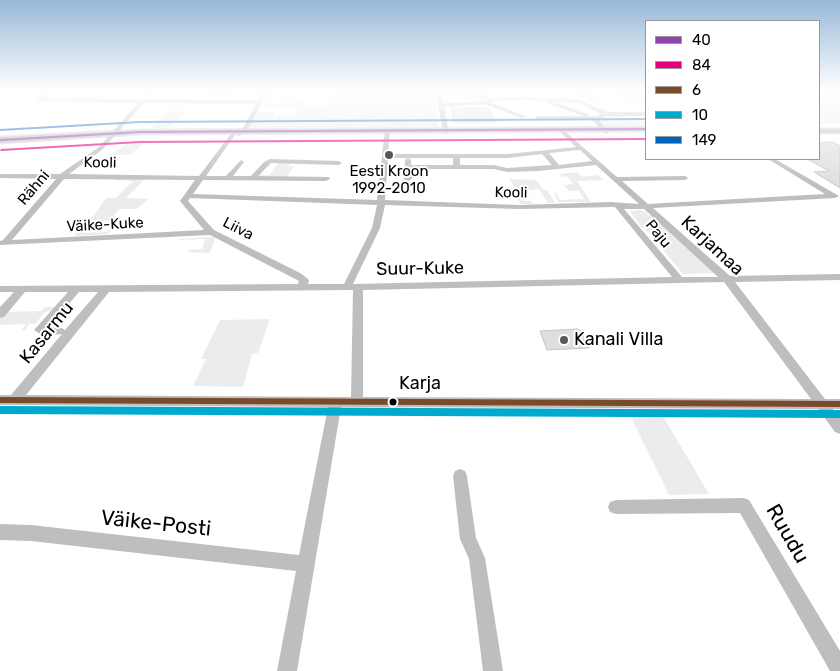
<!DOCTYPE html>
<meta charset="utf-8">
<style>
body{margin:0}
#map{position:relative;width:840px;height:671px;overflow:hidden;background:#fff;font-family:Rubik,sans-serif}
canvas{display:block}
.legend{position:absolute;left:645px;top:20px;width:175px;height:140px;box-sizing:border-box;background:#fff;border:1px solid #999;margin:0;padding:6px 9px;list-style:none;font-size:15px;color:#000}
.legend li{display:flex;align-items:center;gap:10px;height:25px}
.legend b{width:25px;border:1px solid #999}
</style>
<div id="map">
<canvas width="840" height="671"></canvas>
<ul class="legend">
<li><b style="height:6px;background:#8e44ad"></b>40</li>
<li><b style="height:6px;background:#e5007d"></b>84</li>
<li><b style="height:6px;background:#7a4b2a"></b>6</li>
<li><b style="height:6px;background:#00a9ce"></b>10</li>
<li><b style="height:6px;background:#0065bd"></b>149</li>
</ul>
</div>
<script>
const context = document.querySelector('canvas').getContext('2d');
context.lineJoin = 'round';
function fillPath(path, color) {
  context.fillStyle = color;
  context.fill(path, 'evenodd');
}
function shape(rows) {
  const path = new Path2D();
  for (const r of rows) {
    path.moveTo(r[0], r[1]);
    for (let i = 2; i < r.length; i += 2) path.lineTo(r[i], r[i + 1]);
  }
  return path;
}
function strokePath(path, color, width, dash) {
  context.strokeStyle = color;
  context.lineWidth = width;
  context.lineCap = dash ? 'butt' : 'round';
  context.setLineDash(dash || []);
  context.stroke(path);
}
function label(font, color, halo, rows, align = 'center') {
  context.font = font + ' Rubik,sans-serif';
  context.lineWidth = 4;
  context.setLineDash([]);
  context.textBaseline = 'middle';
  context.strokeStyle = halo;
  context.fillStyle = color;
  for (const [text, x, y, turn = 0] of rows) {
    context.save();
    context.translate(x, y);
    context.rotate((+turn || 0) * Math.PI / 180);
    context.textAlign = isNaN(turn) ? turn : align;
    if (halo) context.strokeText(text, 0, 0);
    context.fillText(text, 0, 0);
    context.restore();
  }
}
const green = shape([
 [337,92,435,92,438,126,249,128,257,113,276,112,273,119,276,119,280,113,296,113,299,107,262,106,264,102,267,102,266,104,305,101,305,105,331,105],
 [442,92,464,92,488,99,470,104,467,101,450,101,448,93],
 [574,92,591,92,611,113,606,113,587,99,581,100],
 [615,92,646,92,646,106,620,97],
 [819,92,840,92,840,124,819,124],
 [165,111,188,111,168,128,151,128],
 [608,115,626,115,627,117,621,117,624,120,646,120,646,126,604,126,598,119],
 [133,140,148,140,130,155,109,155],
 [291,161,289,166,294,166,287,177,258,176,261,172,261,175,270,175,278,163,268,162],
 [577,172,582,177,598,175,603,180,577,181,591,202,559,202,554,194,555,192,560,200,584,199,579,191,569,191,564,185,573,184,567,176,562,177,560,174],
 [116,178,146,178,126,198,148,199,137,209,119,209,111,220,95,221,84,233,107,232,116,223,108,234,74,236,90,218,93,217,106,198,116,198,133,181,114,180],
 [509,179,536,180,543,189,548,191,555,203,548,203,539,189,520,191,521,193,538,193,519,194,523,201,532,201,533,204,521,204,510,189,515,188],
 [642,210,652,217,714,273,683,274,649,233,641,227,630,211],
 [209,237,215,238,210,253,188,252,188,250,202,249,205,239,178,240,179,239],
 [45,307,56,307,52,311,45,312,35,324,29,324,25,330,22,330,26,324,0,325,0,318,5,312,41,311],
 [270,319,258,353,252,354,243,387,193,386,206,359,201,359,220,320],
 [628,411,660,411,709,494,669,495]
]);
const building = shape([
 [451,108,489,108,495,122,454,122,451,108],
 [832,142,840,146,840,188,814,172,829,171,807,159,819,159,819,143,832,142],
 [577,329,581,331,589,348,547,350,540,331,577,329]
]);
const minor = shape([
 [43,92,49,92,43,98,141,99,148,92,154,92,147,99,258,100,262,92,268,92,248,129,239,136,236,134,243,128,256,104,144,103,103,149,69,174,199,176,234,130,237,132,206,176,226,176,241,160,244,162,233,176,251,176,264,162,270,159,339,161,342,163,339,165,271,163,258,176,329,177,330,179,326,181,203,180,193,194,377,200,385,130,390,131,388,154,508,154,576,147,559,131,559,129,561,128,617,177,685,176,689,178,685,180,622,181,648,204,825,194,768,159,775,159,839,196,835,198,653,208,730,276,840,274,840,280,735,282,825,399,840,399,840,409,833,409,840,418,840,434,835,432,818,409,341,407,297,671,277,671,296,571,31,541,0,540,0,524,31,525,299,555,328,407,0,405,0,395,11,395,62,334,43,336,34,330,68,292,25,292,4,317,0,318,0,307,14,292,0,292,0,286,298,284,299,281,210,235,0,245,0,241,3,240,56,179,0,178,0,174,60,174,99,147,138,103,36,101,43,92],
 [580,150,592,161,559,165,549,153,580,150],
 [542,154,552,165,507,168,494,165,460,165,460,158,508,158,542,154],
 [388,158,408,158,405,160,404,179,408,181,412,179,412,169,494,169,507,172,538,171,596,165,639,204,610,202,519,205,385,200,388,158],
 [408,158,453,158,453,165,411,165,411,160,408,158],
 [64,179,195,180,180,201,204,230,12,240,64,179],
 [190,198,377,205,372,228,344,284,308,284,309,280,302,274,214,230,188,201,190,198],
 [385,205,519,209,615,207,672,277,353,284,380,228,385,205],
 [624,209,644,209,718,277,682,277,624,209],
 [724,282,811,399,363,397,363,290,724,282],
 [353,290,351,397,26,395,109,292,353,290],
 [79,292,98,292,65,330,60,327,48,328,79,292],
 [214,92,229,92,232,94,227,98,225,96,212,95,214,92],
 [435,92,441,92,443,103,474,102,487,100,466,92,474,92,493,98,525,96,541,99,571,98,583,101,606,112,646,112,646,116,606,116,598,119,609,132,606,134,592,120,535,119,537,116,584,116,549,104,549,102,525,100,498,101,490,102,527,117,522,118,484,104,444,107,449,132,446,134,443,132,435,92],
 [554,102,579,103,601,114,596,116,588,116,588,114,554,102],
 [460,469,465,471,467,476,476,538,485,558,503,671,483,671,469,559,460,539,453,476,455,471,460,469],
 [744,498,749,500,840,651,840,671,830,671,740,513,616,514,610,512,608,507,610,502,616,500,744,498]
]);
const major = shape([
 [646,127,646,131,140,134,0,143,0,137,140,130,646,127],
 [819,129,840,129,840,133,819,133,819,129]
]);
const bus1 = shape([
 [646,128,646,130,140,133,0,141,0,139,140,131,646,128]
]);
const bus2 = shape([
 [646,138,646,140,140,143,0,151,1,149,140,141,646,138]
]);
const bus3 = shape([
 [0,397,840,401,840,407,0,403,0,397]
]);
const bus4 = shape([
 [0,406,840,410,840,418,0,414,0,406]
]);
const bus5 = shape([
 [646,118,646,120,140,123,0,131,0,129,140,121,646,118]
]);
const markers = [
 [389,155,5,"#595959"],
 [564,340,5,"#595959"],
 [393,402,4.5,"#000"]
];
const farStreetnames = [
 ["Kooli",100,163,1],
 ["Rähni",34,188,-50],
 ["Kooli",511,193,1],
 ["Väike-Kuke",105,225,-3],
 ["Liiva",238,229,27],
 ["Paju",658,234,51]
];
const farPoinames = [
 ["Eesti Kroon",389,172],
 ["1992-2010",389,189]
];
const streetNames = [
 ["Karjamaa",712,246,43],
 ["Suur-Kuke",420,269,-1],
 ["Kasarmu",47,333,-51],
 ["Karja",420,384]
];
const poiNames = [
 ["Kanali Villa",574,340]
];
const nearStreetnames = [
 ["Väike-Posti",156,524,6],
 ["Ruudu",787,534,60]
];
fillPath(green, '#ececec');
fillPath(building, '#dfdfdf');
strokePath(building, '#c7c7c7', 1);
strokePath(major, '#dbdbdb', 3);
fillPath(minor, '#bebebe');
fillPath(major, '#bebebe');
fillPath(bus1, '#8e44ad');
fillPath(bus2, '#e5007d');
fillPath(bus3, '#7a4b2a');
fillPath(bus4, '#00a9ce');
fillPath(bus5, '#0065bd');
const sky = context.createLinearGradient(0, 0, 0, 186);
sky.addColorStop(0, '#97b8d8');
sky.addColorStop(0.49, '#fff');
sky.addColorStop(1, '#ffffff00');
context.fillStyle = sky;
context.fillRect(0, 0, 840, 186);
for (const [x, y, r, color] of markers) {
  const dot = new Path2D();
  dot.arc(x, y, r, 0, 2 * Math.PI);
  context.fillStyle = color;
  context.fill(dot);
  strokePath(dot, '#fff', 2);
}
label('15px', '#000', '#fff', farStreetnames);
label('15px', '#000', '#fff', farPoinames);
label('18px', '#000', '#fff', streetNames);
label('18px', '#000', '#fff', poiNames, 'left');
label('21px', '#000', '#fff', nearStreetnames);
</script>
